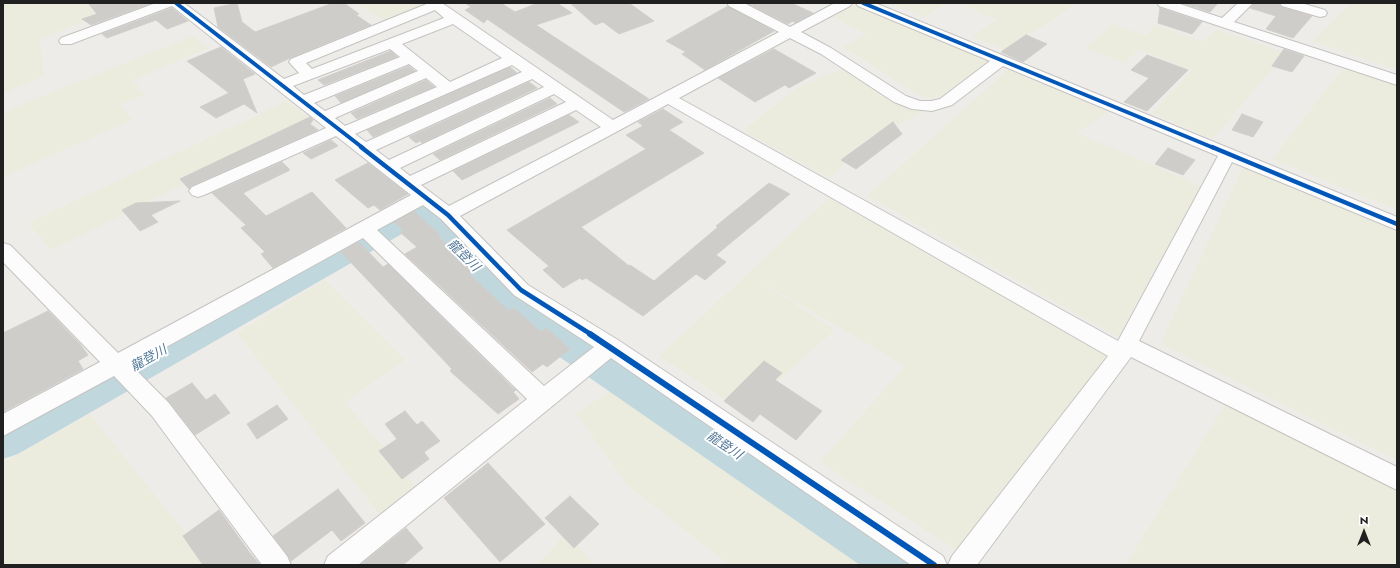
<!DOCTYPE html>
<meta charset="utf-8">
<style>
body{margin:0}
#map{position:relative;width:1400px;height:568px;overflow:hidden;background:#eeece9;font-family:Jost,sans-serif}
canvas{display:block}
.frame{position:absolute;inset:0;border:4px solid #202020;pointer-events:none}
.north{position:absolute;left:1344px;top:512px;width:40px;height:40px;-webkit-text-stroke:3px #fff;paint-order:stroke;rotate:0deg;font-size:11px;font-weight:700;line-height:16px;text-align:center;color:#202020}
.north::after{content:'';display:block;margin:auto;width:14px;height:18px;background:#202020;clip-path:polygon(50% 0,100% 100%,50% 72%,0 100%)}
</style>
<div id="map">
<canvas width="1400" height="568"></canvas>
<div class="frame"></div>
<div class="north">N</div>
</div>
<script>
const context = document.querySelector('canvas').getContext('2d');
context.lineJoin = 'round';
function fillPath(path, color) {
  context.fillStyle = color;
  context.fill(path, 'evenodd');
}
function shape(rows) {
  const path = new Path2D();
  for (const r of rows) {
    path.moveTo(r[0], r[1]);
    for (let i = 2; i < r.length; i += 2) path.lineTo(r[i], r[i + 1]);
  }
  return path;
}
function strokePath(path, color, width, dash) {
  context.strokeStyle = color;
  context.lineWidth = width;
  context.lineCap = dash ? 'butt' : 'round';
  context.setLineDash(dash || []);
  context.stroke(path);
}
function label(font, color, halo, rows, align = 'center') {
  context.font = font + ' Jost,"Noto Sans JP",sans-serif';
  context.lineWidth = 4;
  context.setLineDash([]);
  context.textBaseline = 'middle';
  context.strokeStyle = halo;
  context.fillStyle = color;
  for (const [text, x, y, turn = 0] of rows) {
    context.save();
    context.translate(x, y);
    context.rotate((+turn || 0) * Math.PI / 180);
    context.textAlign = isNaN(turn) ? turn : align;
    if (halo) context.strokeText(text, 0, 0);
    context.fillText(text, 0, 0);
    context.restore();
  }
}
const farmland = shape([
 [3,3,95,3,104,14,40,39,44,76,3,94],
 [354,3,437,3,388,22],
 [889,3,947,3,925,17],
 [959,3,1078,3,1006,51,972,36,997,20],
 [1351,3,1397,3,1397,70,1313,41],
 [857,4,991,61,941,99,922,97,843,47,866,34,832,17],
 [1113,24,1145,35,1156,25,1203,42,1216,29,1286,53,1213,139,1152,113,1192,70,1139,50,1124,63,1085,48],
 [193,36,208,48,133,80,145,95,121,104,132,120,5,176,3,172,3,112],
 [1345,66,1397,83,1397,210,1272,159],
 [846,68,895,102,925,112,864,141,831,177,820,173,743,131,796,88],
 [1009,69,1109,112,1077,133,1201,186,1118,337,867,196],
 [287,101,314,121,51,250,28,223],
 [1243,167,1397,231,1397,460,1160,344],
 [829,198,1109,355,958,551,820,462,905,366,760,281,835,330,744,412,659,356],
 [325,280,405,360,345,402,424,495,384,520,237,333],
 [619,385,889,565,730,565,628,486,576,414],
 [1228,400,1397,486,1397,565,1125,565],
 [90,414,211,565,3,565,3,463],
 [566,533,595,565,537,565]
]);
const river = shape([
 [418,199,430,202,522,293,919,548,927,565,860,565,496,313,414,227,18,454,3,459,3,418,406,202,418,199]
]);
const building = shape([
 [88,3,152,3,91,25,82,19,97,14,88,3],
 [237,3,242,22,255,32,333,3,344,3,359,14,356,15,371,25,290,58,271,67,218,27,214,8,237,3],
 [465,3,501,3,515,12,538,3,557,3,572,13,536,25,649,99,624,112,487,19,484,23,465,10,471,7,465,3],
 [570,3,629,3,654,21,619,34,603,22,595,25,570,3],
 [747,3,791,3,813,13,795,23,793,21,788,24,747,3],
 [1182,3,1218,3,1210,12,1182,3],
 [1254,3,1279,3,1282,7,1312,16,1293,38,1266,29,1276,16,1250,8,1254,3],
 [728,6,774,31,705,70,682,54,686,52,666,41,728,6],
 [172,8,188,21,167,29,156,20,107,38,102,34,172,8],
 [1160,8,1202,22,1192,34,1158,23,1160,8],
 [1026,35,1047,44,1023,62,1001,52,1026,35],
 [221,47,255,74,243,79,257,113,244,104,216,118,200,107,229,93,187,61,221,47],
 [774,49,816,73,789,88,785,85,755,102,718,78,774,49],
 [1284,49,1304,56,1292,72,1272,66,1284,49],
 [391,51,397,57,324,85,318,80,391,51],
 [1147,55,1188,70,1147,111,1124,102,1149,78,1131,70,1147,55],
 [409,66,415,71,341,103,335,96,409,66],
 [510,67,517,73,373,137,367,130,510,67],
 [426,80,434,87,357,119,351,113,426,80],
 [529,82,537,88,422,143,420,141,416,143,409,137,529,82],
 [550,98,557,104,440,160,433,154,550,98],
 [663,109,683,122,669,130,704,153,581,227,629,266,630,265,654,281,718,227,716,226,769,183,790,194,716,255,726,262,705,280,696,274,643,316,586,278,582,280,580,278,563,288,543,270,549,266,507,230,646,149,626,135,643,126,638,122,663,109],
 [1242,114,1263,122,1253,137,1232,130,1242,114],
 [569,115,579,122,462,180,453,171,569,115],
 [310,117,313,120,310,124,318,130,191,186,189,189,180,179,310,117],
 [893,122,902,134,856,169,841,160,893,122],
 [331,140,338,146,311,159,303,153,331,140],
 [1168,148,1195,160,1183,175,1155,164,1168,148],
 [282,162,290,170,243,193,266,216,312,192,346,228,273,268,261,254,265,252,241,228,246,225,212,193,282,162],
 [368,163,408,194,380,210,374,205,368,208,335,180,368,163],
 [180,201,151,215,158,222,140,231,122,210,136,203,180,201],
 [414,211,440,235,438,236,474,271,469,274,509,311,514,308,541,332,546,328,570,349,547,367,543,364,532,372,405,254,417,247,400,232,404,230,394,222,414,211],
 [359,242,383,267,388,264,512,387,516,390,513,392,519,399,498,414,450,371,452,369,341,252,359,242],
 [48,311,80,344,88,355,78,361,83,369,3,412,3,333,48,311],
 [764,361,782,373,775,380,822,411,796,440,760,414,753,422,724,401,764,361],
 [192,383,206,400,215,394,230,413,195,435,166,398,192,383],
 [277,405,288,419,257,439,247,424,277,405],
 [405,411,417,425,422,421,440,441,424,452,429,459,402,479,379,451,397,439,385,424,405,411],
 [488,463,545,524,500,562,444,498,488,463],
 [338,489,365,523,341,541,332,530,291,561,273,536,338,489],
 [570,496,599,524,574,548,545,518,570,496],
 [219,510,250,553,260,565,203,565,183,536,219,510],
 [406,528,423,548,403,565,360,565,406,528]
]);
const minor = shape([
 [156,3,184,3,284,79,299,73,289,62,291,59,429,3,442,3,613,120,779,32,729,6,727,3,744,3,790,27,835,3,852,3,850,6,801,32,831,48,906,96,920,101,931,101,940,99,990,61,858,6,856,3,875,3,1397,217,1397,230,1232,162,1139,341,1397,467,1397,490,1131,357,977,565,948,565,952,556,1108,356,668,104,460,216,528,285,618,340,943,556,947,565,911,565,611,358,358,565,324,565,328,556,527,399,363,238,132,366,168,402,287,556,291,565,262,565,152,416,114,376,3,436,3,414,100,362,3,262,3,243,10,245,118,353,411,195,336,136,204,195,198,197,192,195,189,191,192,187,326,128,172,6,71,44,61,44,59,41,61,38,156,3],
 [435,10,444,18,312,69,306,63,435,10],
 [453,24,502,58,450,82,402,44,453,24],
 [790,38,821,54,894,102,912,109,932,111,952,105,1003,66,1218,156,1118,341,679,98,790,38],
 [390,49,400,57,304,95,293,86,390,49],
 [409,64,418,71,325,111,314,103,409,64],
 [512,65,522,72,366,142,355,134,512,65],
 [426,78,437,87,345,126,335,118,426,78],
 [532,79,544,87,389,160,376,150,532,79],
 [554,94,566,102,410,176,400,168,554,94],
 [576,110,601,127,449,206,421,185,576,110],
 [423,205,441,219,514,295,594,347,544,386,377,230,423,205],
 [1157,3,1177,3,1222,18,1238,3,1253,3,1234,22,1397,75,1397,85,1159,6,1157,3],
 [1280,3,1301,3,1325,10,1327,13,1325,16,1320,17,1282,6,1280,3]
]);
const cyclewayFar2 = shape([
 [176,3,363,148],
 [863,3,1214,148]
]);
const cyclewayFar1 = shape([
 [361,147,448,215,521,290,592,335],
 [1212,147,1397,224]
]);
const cycleway = shape([
 [590,334,934,565]
]);
const waterNames = [
 ["龍登川",463,256,45],
 ["龍登川",149,359,-29],
 ["龍登川",724,446,34]
];
fillPath(farmland, '#ececde');
fillPath(river, '#c0d8dd');
fillPath(building, '#cfcdca');
strokePath(building, '#d1cecb', 1);
strokePath(minor, '#c4c3c1', 2);
fillPath(minor, '#fcfcfc');
strokePath(cyclewayFar2, '#0057b8', 4);
strokePath(cyclewayFar1, '#0057b8', 4.5);
strokePath(cycleway, '#0057b8', 6);
label('italic 13px', '#4f7697', '#fff', waterNames);
</script>
